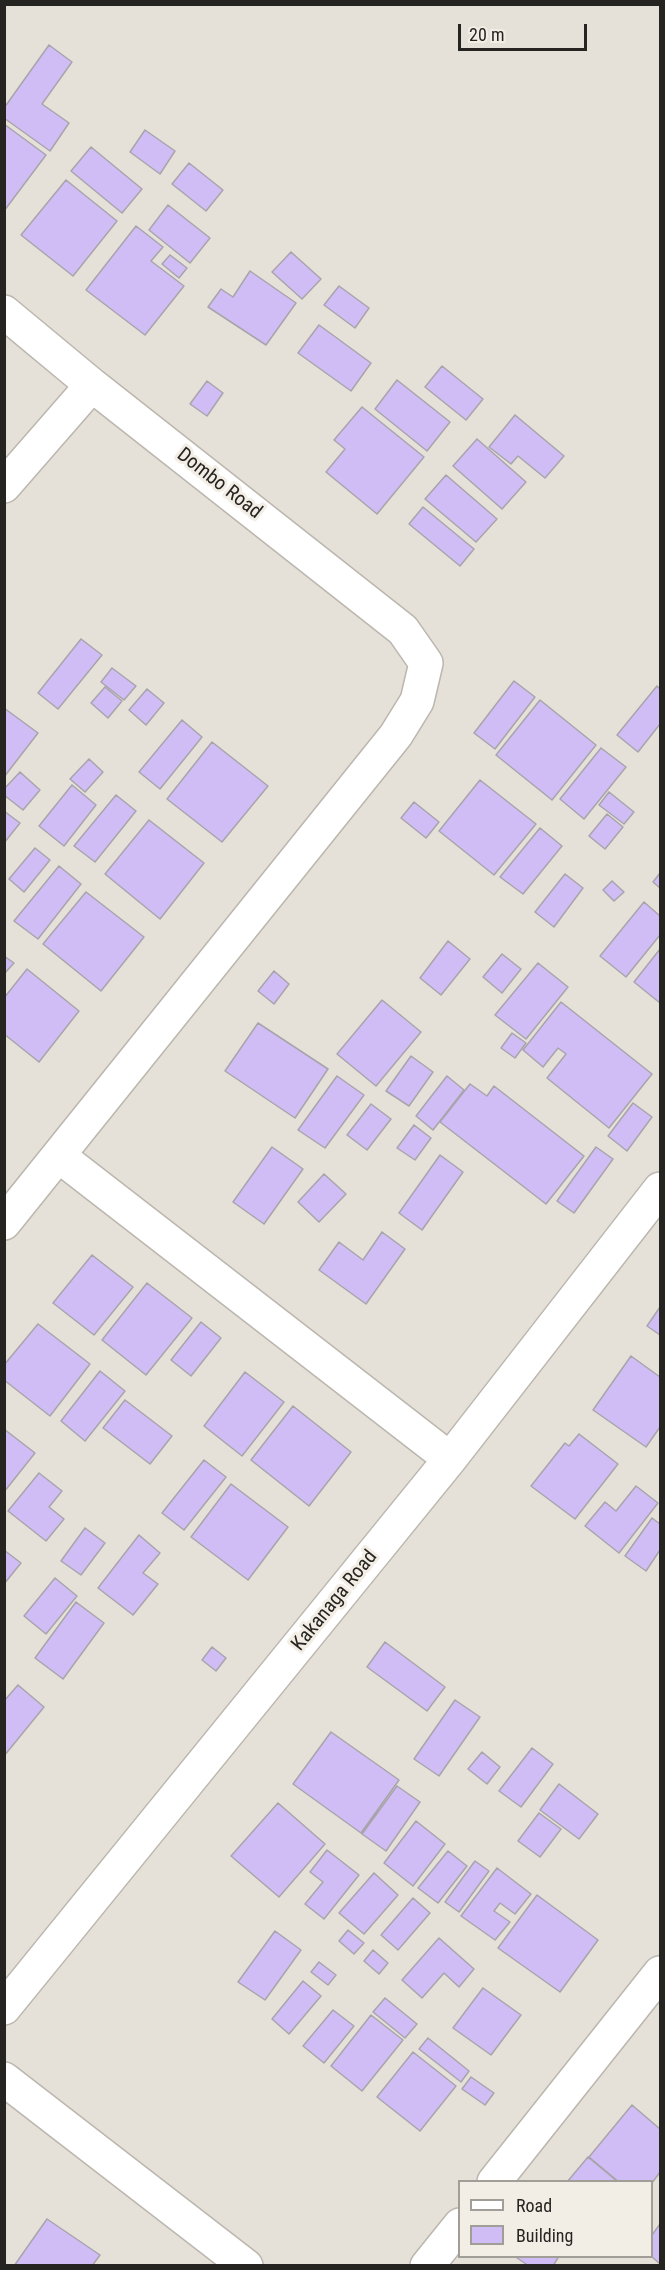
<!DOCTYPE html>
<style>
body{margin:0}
#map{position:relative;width:665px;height:2270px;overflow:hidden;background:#e6e1d8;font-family:"Roboto Condensed",sans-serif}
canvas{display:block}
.frame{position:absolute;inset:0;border:6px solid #262421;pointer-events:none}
.legend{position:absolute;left:458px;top:2180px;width:195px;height:78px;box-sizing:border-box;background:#f3eee5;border:2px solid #a19d97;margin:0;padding:8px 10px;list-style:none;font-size:18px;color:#262421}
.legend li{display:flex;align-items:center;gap:12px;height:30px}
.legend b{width:30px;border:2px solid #a19d97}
.scale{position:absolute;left:458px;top:24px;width:129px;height:27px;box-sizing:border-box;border:3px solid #262421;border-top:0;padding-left:8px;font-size:18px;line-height:21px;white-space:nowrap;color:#262421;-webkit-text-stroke:4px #f3eee5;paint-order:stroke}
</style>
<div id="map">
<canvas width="665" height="2270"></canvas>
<div class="frame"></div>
<ul class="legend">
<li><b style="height:8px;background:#fff"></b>Road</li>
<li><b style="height:16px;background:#d1bdf5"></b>Building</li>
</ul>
<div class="scale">20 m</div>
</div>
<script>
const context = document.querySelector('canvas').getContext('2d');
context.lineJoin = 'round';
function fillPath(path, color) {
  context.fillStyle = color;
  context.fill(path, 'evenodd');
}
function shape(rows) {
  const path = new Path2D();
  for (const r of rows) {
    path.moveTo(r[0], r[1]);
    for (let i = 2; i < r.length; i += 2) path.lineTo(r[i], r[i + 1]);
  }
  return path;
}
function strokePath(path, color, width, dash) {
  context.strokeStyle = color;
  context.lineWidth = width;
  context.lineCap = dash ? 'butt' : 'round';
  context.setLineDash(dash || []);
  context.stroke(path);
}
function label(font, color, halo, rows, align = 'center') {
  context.font = font + ' "Roboto Condensed",sans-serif';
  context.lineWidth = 6;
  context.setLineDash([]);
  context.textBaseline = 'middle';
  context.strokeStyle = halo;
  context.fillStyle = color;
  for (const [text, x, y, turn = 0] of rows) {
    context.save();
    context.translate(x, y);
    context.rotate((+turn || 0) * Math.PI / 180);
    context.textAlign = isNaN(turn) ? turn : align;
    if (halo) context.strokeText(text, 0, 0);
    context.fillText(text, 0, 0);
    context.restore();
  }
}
const building = shape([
 [49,45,72,62,42,104,69,123,50,151,4,118,4,108,49,45],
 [4,124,46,155,4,211,4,124],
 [145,130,175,151,160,174,130,152,145,130],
 [91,147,142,189,122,213,71,171,91,147],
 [189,163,223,190,206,211,172,184,189,163],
 [66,180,117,221,73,276,21,235,66,180],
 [168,205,210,238,190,263,149,230,168,205],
 [136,226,163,247,151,261,184,286,145,335,86,290,136,226],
 [291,252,321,279,302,299,272,272,291,252],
 [170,255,187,268,179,278,162,264,170,255],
 [250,271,296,303,266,345,208,307,221,289,233,297,250,271],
 [339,286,369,308,355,328,324,305,339,286],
 [319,325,371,363,351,391,298,353,319,325],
 [442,366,483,399,466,420,425,387,442,366],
 [397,380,450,422,427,451,375,409,397,380],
 [207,381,223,393,207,416,190,404,207,381],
 [362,407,424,457,377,514,326,472,345,449,334,440,362,407],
 [515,415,564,456,545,478,518,456,511,464,489,447,515,415],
 [477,439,526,482,502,509,453,466,477,439],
 [446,475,497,519,476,542,425,499,446,475],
 [423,507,474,549,460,566,409,524,423,507],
 [81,639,102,655,58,709,38,693,81,639],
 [112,668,136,686,124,700,101,682,112,668],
 [514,681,535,697,495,749,474,733,514,681],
 [657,686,660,689,660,724,638,752,617,735,657,686],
 [105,687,122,701,108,718,91,703,105,687],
 [147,689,164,703,146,725,129,710,147,689],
 [540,700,596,745,552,800,496,755,540,700],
 [4,708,38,733,4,777,4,708],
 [182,720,202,737,160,789,139,772,182,720],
 [212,742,268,786,222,842,167,799,212,742],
 [601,748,626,767,584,819,560,799,601,748],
 [89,759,103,772,85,792,70,779,89,759],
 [20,772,40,790,23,810,4,795,4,789,20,772],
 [480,780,536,824,494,875,439,831,480,780],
 [72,785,96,805,64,846,39,826,72,785],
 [609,792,634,812,624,824,599,805,609,792],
 [116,795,136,811,95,862,74,846,116,795],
 [414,802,439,822,426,838,401,818,414,802],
 [4,811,20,823,4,843,4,811],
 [607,814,623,827,605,849,589,836,607,814],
 [149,820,204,863,160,919,105,874,149,820],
 [540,828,562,846,523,894,500,877,540,828],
 [35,848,50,860,24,892,9,879,35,848],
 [59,866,81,884,38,939,14,921,59,866],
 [660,873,660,888,653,882,660,873],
 [565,874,583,888,554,927,535,912,565,874],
 [612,881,624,892,614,901,603,890,612,881],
 [86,892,144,937,101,991,43,944,86,892],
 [644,902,660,916,660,935,626,977,600,956,644,902],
 [448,941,470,959,441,995,420,978,448,941],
 [660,949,660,1003,634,982,660,949],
 [502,954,521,969,502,993,483,977,502,954],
 [4,956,14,963,4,974,4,956],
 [538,963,568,987,526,1039,495,1015,538,963],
 [27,969,79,1011,39,1062,4,1034,4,998,27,969],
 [274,971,289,984,274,1004,258,991,274,971],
 [382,1000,421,1032,376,1086,337,1054,382,1000],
 [561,1002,652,1074,609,1128,547,1078,566,1054,558,1048,543,1067,523,1050,561,1002],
 [258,1023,328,1069,295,1118,225,1071,258,1023],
 [512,1033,526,1043,515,1058,501,1048,512,1033],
 [411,1056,433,1072,409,1106,386,1091,411,1056],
 [337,1076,364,1095,325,1148,298,1130,337,1076],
 [447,1076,464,1090,433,1130,416,1116,447,1076],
 [470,1084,487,1096,494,1086,584,1156,546,1204,440,1122,470,1084],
 [633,1103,652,1117,627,1151,608,1136,633,1103],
 [371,1104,391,1119,367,1150,347,1135,371,1104],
 [414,1125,431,1138,415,1160,397,1148,414,1125],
 [272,1147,303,1169,264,1224,233,1202,272,1147],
 [596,1147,613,1159,574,1213,557,1201,596,1147],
 [440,1155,463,1172,422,1230,399,1213,440,1155],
 [324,1174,346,1194,319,1222,298,1202,324,1174],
 [382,1232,405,1249,366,1304,319,1270,339,1242,363,1260,382,1232],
 [92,1255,133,1287,94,1335,53,1303,92,1255],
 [147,1283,192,1318,146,1375,102,1340,147,1283],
 [660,1307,660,1335,647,1326,660,1307],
 [201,1322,221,1338,191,1376,171,1360,201,1322],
 [38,1324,90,1364,50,1416,4,1380,4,1365,38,1324],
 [631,1356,660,1377,660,1427,646,1447,593,1410,631,1356],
 [100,1371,125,1391,85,1441,61,1421,100,1371],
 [245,1372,284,1402,242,1456,204,1426,245,1372],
 [125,1400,172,1436,150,1464,103,1428,125,1400],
 [293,1406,351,1452,309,1506,251,1460,293,1406],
 [4,1429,35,1453,4,1492,4,1429],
 [579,1434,618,1464,575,1519,531,1486,565,1443,569,1446,579,1434],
 [204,1460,226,1477,184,1530,162,1513,204,1460],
 [39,1473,62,1491,49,1507,64,1519,46,1541,8,1511,39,1473],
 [231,1484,288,1527,248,1580,191,1537,231,1484],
 [636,1486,658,1503,619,1553,585,1526,605,1502,616,1511,636,1486],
 [652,1518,660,1524,660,1550,646,1571,625,1556,652,1518],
 [85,1528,105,1543,81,1575,61,1561,85,1528],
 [139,1535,160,1553,143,1573,158,1584,133,1615,98,1588,139,1535],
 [4,1550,21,1563,4,1584,4,1550],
 [55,1578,77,1596,46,1634,24,1616,55,1578],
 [76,1602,104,1623,63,1679,35,1658,76,1602],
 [385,1642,445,1687,427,1711,367,1667,385,1642],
 [212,1647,226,1658,216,1671,202,1660,212,1647],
 [18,1685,44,1707,4,1756,4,1701,18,1685],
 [455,1700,480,1717,439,1776,414,1759,455,1700],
 [331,1732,399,1780,361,1833,293,1784,331,1732],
 [532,1748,553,1764,521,1807,499,1791,532,1748],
 [482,1752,500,1767,487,1784,468,1769,482,1752],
 [559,1784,598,1814,579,1839,540,1810,559,1784],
 [397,1786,420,1802,386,1851,362,1834,397,1786],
 [278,1803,325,1844,279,1897,231,1856,278,1803],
 [539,1813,561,1829,540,1857,518,1841,539,1813],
 [416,1821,445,1844,413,1886,384,1863,416,1821],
 [327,1850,359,1875,324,1919,305,1904,323,1882,310,1872,327,1850],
 [448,1851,467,1866,438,1903,418,1888,448,1851],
 [475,1861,489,1871,459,1912,445,1902,475,1861],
 [497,1868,531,1894,515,1914,500,1903,494,1911,510,1922,495,1940,461,1916,497,1868],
 [374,1873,398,1895,364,1934,339,1913,374,1873],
 [537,1895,598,1940,560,1992,498,1948,537,1895],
 [413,1898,430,1913,398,1950,381,1935,413,1898],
 [348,1930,364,1943,354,1954,339,1941,348,1930],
 [275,1931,301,1950,265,2000,238,1982,275,1931],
 [439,1938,474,1969,459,1987,444,1973,422,1998,402,1980,439,1938],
 [373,1950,388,1963,379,1974,364,1961,373,1950],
 [319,1962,336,1975,328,1985,311,1972,319,1962],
 [303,1981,321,1996,289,2034,272,2019,303,1981],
 [483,1988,521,2015,491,2055,453,2028,483,1988],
 [385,1998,417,2024,405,2038,373,2012,385,1998],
 [333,2010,354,2026,324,2063,303,2046,333,2010],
 [371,2015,403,2040,362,2091,331,2066,371,2015],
 [428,2038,469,2071,461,2082,419,2049,428,2038],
 [413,2052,456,2086,420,2131,377,2097,413,2052],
 [471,2077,494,2093,485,2105,462,2089,471,2077],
 [632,2105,660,2129,660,2172,652,2183,652,2182,619,2182,589,2157,632,2105],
 [588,2157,618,2182,567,2182,588,2157],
 [47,2219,100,2255,92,2266,14,2266,47,2219],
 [660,2224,660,2264,651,2256,652,2235,660,2224],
 [514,2256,559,2256,553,2266,529,2266,514,2256]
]);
const street = shape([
 [4,312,92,385,403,630,426,663,417,701,396,735,4,1223],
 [4,486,92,385],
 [59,1156,450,1459],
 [4,2008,450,1459,660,1189],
 [4,2079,246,2266],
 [494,2182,660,1973],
 [427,2266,460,2225]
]);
const streetNames = [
 ["Dombo Road",219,484,38],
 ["Kakanaga Road",335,1601,-51]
];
fillPath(building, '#d1bdf5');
strokePath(building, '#a7a4ac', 1.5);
strokePath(street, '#bbb6ae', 36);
strokePath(street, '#fff', 33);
label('20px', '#262421', '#f3eee5', streetNames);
</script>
